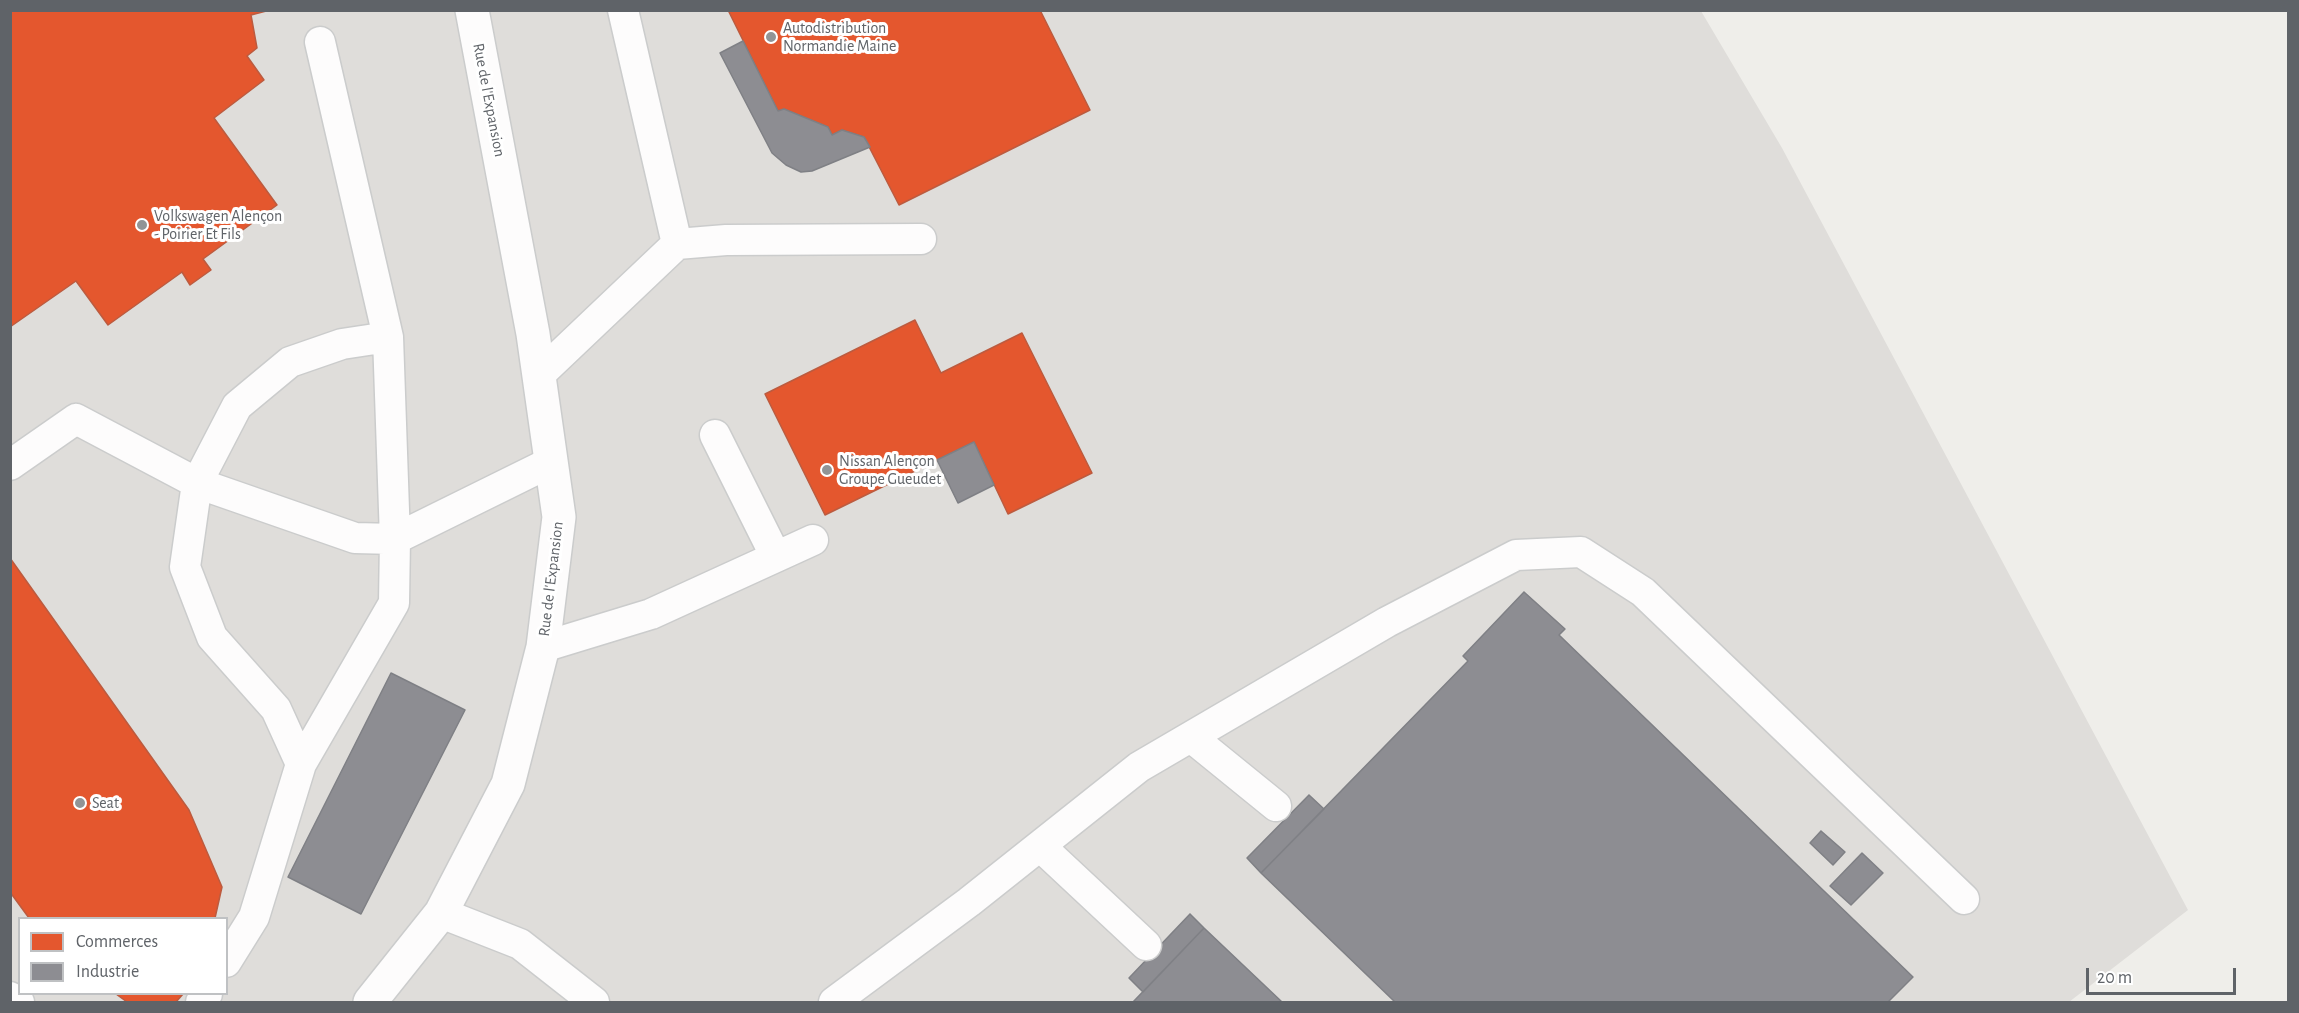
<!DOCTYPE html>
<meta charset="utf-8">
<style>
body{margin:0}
#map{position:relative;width:2299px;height:1013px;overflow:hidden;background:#efeeea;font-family:"Alegreya Sans",sans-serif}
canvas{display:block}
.frame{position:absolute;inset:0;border:12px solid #5f6368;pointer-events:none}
.legend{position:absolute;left:18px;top:917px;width:210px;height:78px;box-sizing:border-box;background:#fff;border:2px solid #bfc1c3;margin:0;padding:8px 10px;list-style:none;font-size:18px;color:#5f6368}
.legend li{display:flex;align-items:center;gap:12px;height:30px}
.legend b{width:30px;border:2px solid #bfc1c3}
.scale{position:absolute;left:2086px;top:968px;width:150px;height:27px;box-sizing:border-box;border:3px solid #5f6368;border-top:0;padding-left:8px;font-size:18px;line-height:21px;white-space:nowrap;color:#5f6368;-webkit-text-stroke:4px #fff;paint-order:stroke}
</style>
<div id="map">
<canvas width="2299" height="1013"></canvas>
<div class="frame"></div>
<ul class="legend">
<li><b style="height:16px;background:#e4572e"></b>Commerces</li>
<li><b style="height:16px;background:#8d8d92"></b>Industrie</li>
</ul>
<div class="scale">20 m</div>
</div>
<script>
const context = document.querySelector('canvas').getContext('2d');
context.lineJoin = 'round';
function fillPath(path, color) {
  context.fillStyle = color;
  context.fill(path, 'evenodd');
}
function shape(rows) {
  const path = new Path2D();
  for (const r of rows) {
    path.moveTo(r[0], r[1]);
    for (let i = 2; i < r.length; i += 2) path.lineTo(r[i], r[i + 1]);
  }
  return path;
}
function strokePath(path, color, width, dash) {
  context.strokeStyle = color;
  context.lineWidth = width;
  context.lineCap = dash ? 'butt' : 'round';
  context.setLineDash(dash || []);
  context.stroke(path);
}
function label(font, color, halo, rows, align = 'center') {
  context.font = font + ' "Alegreya Sans",sans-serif';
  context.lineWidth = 6;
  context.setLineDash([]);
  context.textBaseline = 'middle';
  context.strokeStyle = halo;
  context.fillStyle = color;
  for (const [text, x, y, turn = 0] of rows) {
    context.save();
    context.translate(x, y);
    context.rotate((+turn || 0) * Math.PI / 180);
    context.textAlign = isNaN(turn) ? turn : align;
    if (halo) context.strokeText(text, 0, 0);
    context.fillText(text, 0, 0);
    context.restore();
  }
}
const industrial = shape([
 [10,11,1701,11,1782,148,2188,910,2069,1002,11,1002],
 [20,918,226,918,226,994,20,994]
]);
const shops = shape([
 [10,10,270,10,251,15,257,48,247,56,264,80,214,118,277,205,203,259,211,270,190,285,182,272,108,325,76,281,10,327,10,10],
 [728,10,1040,10,1090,110,899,205,864,137,842,130,832,135,828,127,784,109,778,111,728,10],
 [915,320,941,373,1022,333,1092,473,1008,514,974,442,825,515,765,394,915,320],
 [10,558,189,810,222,887,215,918,29,918,10,892,10,558],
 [116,994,183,994,176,1002,127,1002,116,994]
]);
const industry = shape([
 [743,41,778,111,784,109,828,127,832,135,842,130,864,137,870,147,812,171,801,172,786,165,772,153,720,53,743,41],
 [974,442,994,485,958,503,937,460,974,442],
 [1524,592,1565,629,1559,635,1913,977,1888,1002,1395,1002,1261,873,1468,661,1463,656,1524,592],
 [391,673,465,710,361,914,288,877,391,673],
 [1309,795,1324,809,1261,873,1247,858,1309,795],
 [1821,831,1845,852,1833,865,1810,843,1821,831],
 [1862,853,1883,873,1851,905,1830,886,1862,853],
 [1190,914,1204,928,1143,992,1129,978,1190,914],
 [1204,928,1282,1002,1133,1002,1204,928]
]);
const service = shape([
 [677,244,726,240,921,239],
 [539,375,677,244,623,10],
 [715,435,776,557],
 [10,465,76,419,197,483,355,538,395,539,551,462],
 [543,647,651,614,813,540],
 [1191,737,1276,806],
 [301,764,394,603,395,539,388,337],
 [1040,846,1146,945],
 [441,913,520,944,594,1002],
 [226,962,254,917,301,764,276,709,212,637,185,567,197,483,237,406,290,362,342,344,388,337,320,42],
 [10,997,19,1002],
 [201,1002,207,994],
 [834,1002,969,902,1139,767,1387,622,1516,555,1581,552,1643,592,1964,899]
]);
const minor = shape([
 [370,1002,441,913,508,784,543,647,559,517,533,334,472,10]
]);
const markers = [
 [771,37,6,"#919496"],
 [142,225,6,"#919496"],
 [827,470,6,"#919496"],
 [80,803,6,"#919496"]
];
const poiNames = [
 ["Autodistribution",783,28],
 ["Normandie Maine",783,46],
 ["Volkswagen Alençon",154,216],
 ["- Poirier Et Fils",154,234],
 ["Nissan Alençon",839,461],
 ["Groupe Gueudet",839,479],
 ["Seat",92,803]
];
const streetNames = [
 ["Rue de l'Expansion",489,100,79],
 ["Rue de l'Expansion",551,579,-83]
];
fillPath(industrial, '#dfddda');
fillPath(shops, '#e4572e');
strokePath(shops, '#bc5b3f', 1.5);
fillPath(industry, '#8d8d92');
strokePath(industry, '#7f8085', 1.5);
strokePath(service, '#cbcccc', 33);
strokePath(minor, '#cbcccc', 36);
strokePath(service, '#fdfcfc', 30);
strokePath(minor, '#fdfcfc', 33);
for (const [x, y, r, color] of markers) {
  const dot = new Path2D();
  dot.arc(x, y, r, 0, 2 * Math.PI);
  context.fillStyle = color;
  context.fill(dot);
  strokePath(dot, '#fff', 2);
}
label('16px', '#5f6368', '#fff', poiNames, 'left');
label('16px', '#5f6368', '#fff', streetNames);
</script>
